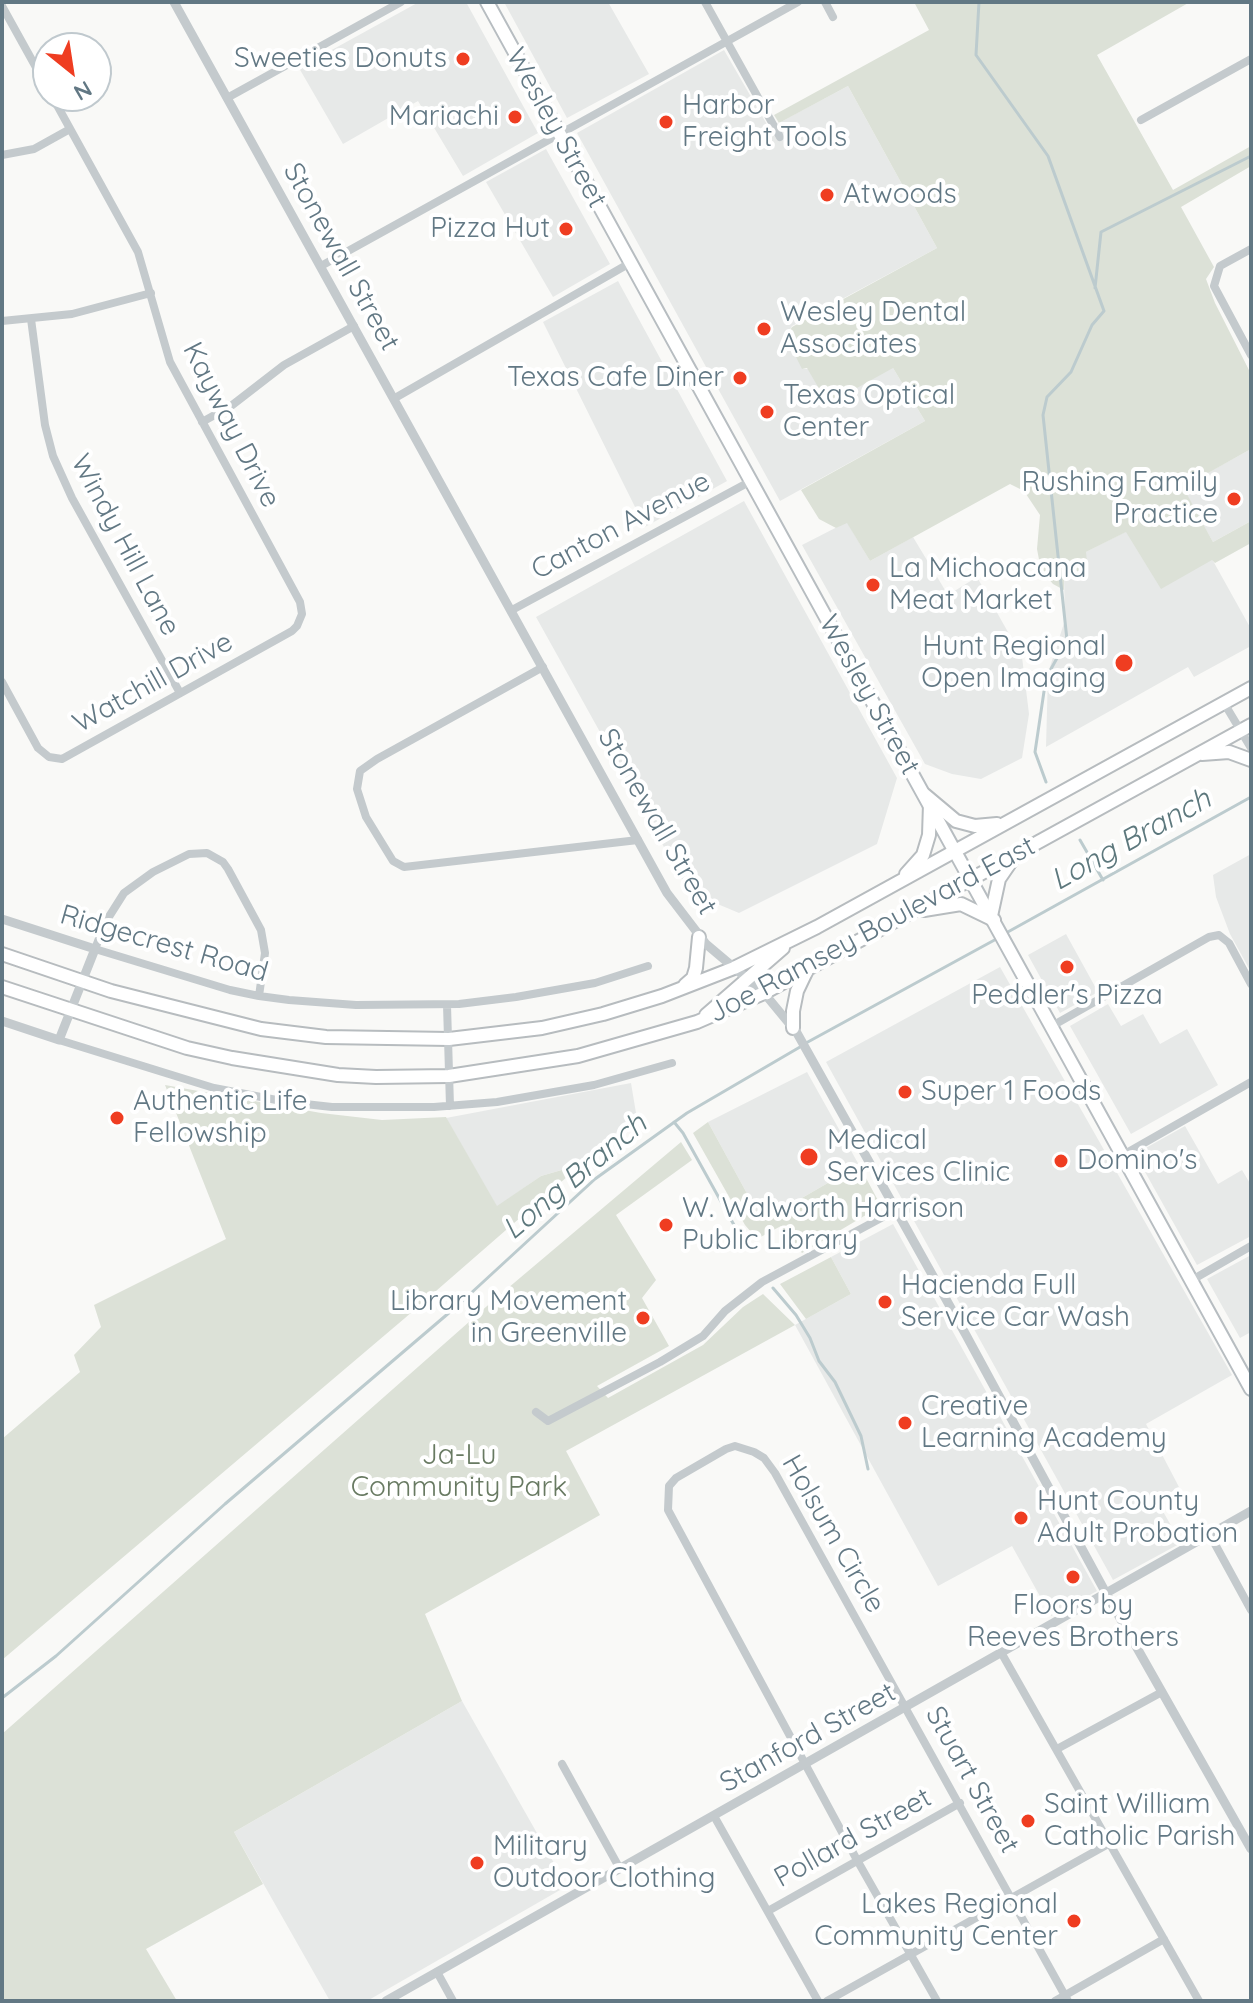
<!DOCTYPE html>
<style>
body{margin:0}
#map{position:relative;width:1253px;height:2003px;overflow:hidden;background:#f9f9f7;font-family:Quicksand,sans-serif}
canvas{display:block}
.frame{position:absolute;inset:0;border:4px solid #627884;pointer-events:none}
.north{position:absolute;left:32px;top:32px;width:80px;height:80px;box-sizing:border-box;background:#fff;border:2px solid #c0c9ce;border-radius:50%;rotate:150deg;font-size:22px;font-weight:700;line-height:32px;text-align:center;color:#627884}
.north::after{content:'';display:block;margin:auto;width:28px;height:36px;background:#ef3d21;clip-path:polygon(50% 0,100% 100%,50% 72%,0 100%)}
</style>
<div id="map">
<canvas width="1253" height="2003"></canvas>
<div class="frame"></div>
<div class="north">N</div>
</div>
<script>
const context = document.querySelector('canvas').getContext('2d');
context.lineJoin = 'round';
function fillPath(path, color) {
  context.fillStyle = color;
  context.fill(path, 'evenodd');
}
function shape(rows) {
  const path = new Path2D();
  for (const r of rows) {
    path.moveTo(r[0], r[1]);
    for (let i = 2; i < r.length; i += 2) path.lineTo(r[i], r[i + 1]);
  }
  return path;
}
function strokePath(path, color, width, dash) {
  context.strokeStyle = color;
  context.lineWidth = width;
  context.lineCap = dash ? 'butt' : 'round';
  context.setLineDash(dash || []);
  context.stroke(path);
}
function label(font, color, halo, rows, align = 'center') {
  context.font = font + ' Quicksand,sans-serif';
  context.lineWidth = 8;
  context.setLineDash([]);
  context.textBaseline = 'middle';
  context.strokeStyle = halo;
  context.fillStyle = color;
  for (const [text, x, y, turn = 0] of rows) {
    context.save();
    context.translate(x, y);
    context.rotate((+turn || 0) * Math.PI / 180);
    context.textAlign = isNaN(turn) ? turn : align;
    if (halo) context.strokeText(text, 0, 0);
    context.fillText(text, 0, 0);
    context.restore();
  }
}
const built = shape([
 [419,2,466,2,538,133,463,176,418,101,343,144,299,68],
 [504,2,608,2,649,74,567,118],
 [724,50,769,128,848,86,937,248,792,326,786,337,803,369,893,368,925,421,780,501,577,133],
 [546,149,610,264,553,297,486,182],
 [618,281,727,481,645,527,543,322],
 [1251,449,1251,521,1213,542,1182,487],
 [744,501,897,778,877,844,739,913,689,892,536,617],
 [847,522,870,561,913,537,948,595,977,577,1022,657,1029,714,1022,758,981,779,952,774,925,764,802,545],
 [1127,531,1212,559,1251,629,1251,646,1194,677,1188,667,1046,747,1048,673,1065,620,1064,577,1086,552],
 [1251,854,1251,972,1230,934,1216,897,1213,875],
 [1066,934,1098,992,1060,1013,1028,955],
 [1000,967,1232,1375,1146,1424,1179,1487,1157,1501,1181,1543,1113,1580,826,1062],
 [1108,1004,1121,1026,1143,1014,1160,1044,1187,1029,1218,1085,1131,1134,1070,1026],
 [807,1072,859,1165,762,1221,708,1122],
 [631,1083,637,1119,572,1167,541,1176,497,1207,446,1118],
 [1185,1126,1218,1184,1242,1170,1251,1185,1251,1236,1197,1265,1135,1154],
 [893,1224,1097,1591,1051,1616,1012,1546,938,1586,795,1325,851,1294,831,1257],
 [1251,1255,1251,1332,1240,1338,1207,1279],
 [462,1701,567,1886,367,2001,330,2001,234,1832]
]);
const green = shape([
 [914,2,1190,2,1097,55,1173,190,1251,146,1251,166,1181,207,1214,267,1206,279,1215,303,1251,374,1251,449,1183,487,1213,542,1251,521,1251,543,1215,563,1212,560,1161,589,1126,532,1086,552,1088,573,1064,577,1064,590,1053,584,1041,570,1037,549,1040,515,1024,491,1010,484,870,561,847,523,836,528,819,519,801,490,925,421,893,368,828,404,807,368,802,369,786,337,792,327,937,248,848,86,779,123,774,115,929,30],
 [165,1085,321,1113,382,1120,446,1117,497,1206,541,1176,572,1167,568,1176,405,1318,2,1660,2,1439,80,1372,74,1355,101,1327,94,1305,226,1239],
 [708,1122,762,1221,859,1165,881,1206,802,1253,781,1226,757,1239,745,1225,693,1133],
 [681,1142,692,1160,616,1215,656,1280,642,1298,669,1346,597,1386,608,1398,703,1345,743,1307,763,1294,795,1325,566,1451,600,1515,425,1614,462,1701,234,1832,263,1884,146,1949,177,2001,2,2001,2,1734,495,1299],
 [831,1257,851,1294,806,1319,780,1284]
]);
const stream = shape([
 [979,2,976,55,1048,156,1104,311,1092,325,1071,372,1047,397,1043,415,1067,640,1046,678,1035,752,1046,782],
 [1095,288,1101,232,1251,156],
 [1080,840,1103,880],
 [1006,933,1251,797],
 [806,1043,1000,937],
 [674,1122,683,1133,734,1225,746,1237],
 [773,1288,796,1315,810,1338,819,1361,835,1382,861,1436,868,1469],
 [2,1698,56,1656,225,1504,457,1306,595,1179,687,1113,800,1047]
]);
const minor = shape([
 [705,2,780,137],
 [825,2,833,17],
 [2,6,48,89],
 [227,98,401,2],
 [1141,120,1251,59],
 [2,155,34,149,70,129],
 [1251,249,1220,266,1214,286,1251,355],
 [321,266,798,2],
 [31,319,45,425,53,456,72,498,180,693],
 [2,321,72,314,151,293],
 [395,398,630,263],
 [202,422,231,406,284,365,354,326],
 [512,610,751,481],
 [543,667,377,759,360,771,357,789,366,817,393,861,404,867,638,840],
 [2,682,38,748,49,757,62,759,292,631,297,626,302,614,300,602,170,362,138,252,52,96],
 [1224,703,1251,748],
 [259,996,265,953,261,930,228,869,223,862,207,853,189,854,153,872,124,893,105,923,95,949,230,990,259,996,289,1000,356,1005,459,1004,516,997,595,983,648,966],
 [447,1005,450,1106],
 [1052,1026,1209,937,1219,935,1229,943,1251,984],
 [59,1040,214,1088,287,1102,332,1107,434,1107,497,1102,594,1085,672,1063],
 [1123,1155,1251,1082],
 [1192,1280,1251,1246],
 [536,1412,548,1421,660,1362,703,1336,725,1311,762,1282,896,1210],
 [1210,1535,1251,1610],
 [1002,1654,1199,2001],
 [1057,1749,1162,1692],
 [562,1764,620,1869],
 [714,1816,818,2001],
 [768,1911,960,1803],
 [437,1972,453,2001],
 [827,2001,1110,1843],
 [937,2001,857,1860,668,1510,669,1486,676,1478,726,1449,735,1446,754,1452,764,1458,775,1473,1068,2001],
 [1055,2001,1164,1939]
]);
const tertiary = shape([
 [174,2,667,893,706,944,764,993,797,1033,966,1335,1107,1595,1251,1849],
 [2,919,95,949,59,1040,2,1021],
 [386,2001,1251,1511]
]);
const primary = shape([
 [487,2,1251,1389]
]);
const trunk = shape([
 [1202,754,1229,752,1251,760],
 [925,795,956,821,975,826,997,824],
 [906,874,923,855,929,835,930,804],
 [924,910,961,904,994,920],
 [991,916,999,879,1012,860],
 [2,954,111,991,261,1029,326,1037,449,1039,542,1028,603,1014,662,996,734,968,817,927,1251,688],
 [685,985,693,978,696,968,699,937],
 [2,987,187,1048,232,1058,338,1075,376,1077,449,1076,578,1056,697,1022,764,993,1251,725],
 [706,1015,783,948],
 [793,1028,793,1011,797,991,807,970]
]);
const markers = [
 [463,59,8,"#ef3d21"],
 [515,117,8,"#ef3d21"],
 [666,122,8,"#ef3d21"],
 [827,195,8,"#ef3d21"],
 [566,229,8,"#ef3d21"],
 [764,329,8,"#ef3d21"],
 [740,378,8,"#ef3d21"],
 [767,412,8,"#ef3d21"],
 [1234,499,8,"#ef3d21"],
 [873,585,8,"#ef3d21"],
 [1124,663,10,"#ef3d21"],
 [1067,967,8,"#ef3d21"],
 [905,1092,8,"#ef3d21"],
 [117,1118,8,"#ef3d21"],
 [809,1157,10,"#ef3d21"],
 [1061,1161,8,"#ef3d21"],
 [666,1225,8,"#ef3d21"],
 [885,1302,8,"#ef3d21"],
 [643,1318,8,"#ef3d21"],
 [905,1423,8,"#ef3d21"],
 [1021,1518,8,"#ef3d21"],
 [1073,1577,8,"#ef3d21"],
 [1028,1821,8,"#ef3d21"],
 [477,1863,8,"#ef3d21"],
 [1074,1921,8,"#ef3d21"]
];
const poiNames = [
 ["Sweeties Donuts",447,59,"right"],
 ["Harbor",682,106],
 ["Freight Tools",682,138],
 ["Mariachi",499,117,"right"],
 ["Atwoods",843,195],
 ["Pizza Hut",550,229,"right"],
 ["Wesley Dental",780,313],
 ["Associates",780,345],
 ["Texas Cafe Diner",724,378,"right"],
 ["Texas Optical",783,396],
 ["Center",783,428],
 ["Rushing Family",1218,483,"right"],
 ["Practice",1218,515,"right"],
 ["La Michoacana",889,569],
 ["Meat Market",889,601],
 ["Hunt Regional",1106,647,"right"],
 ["Open Imaging",1106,679,"right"],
 ["Peddler's Pizza",1067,996,"center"],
 ["Super 1 Foods",921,1092],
 ["Authentic Life",133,1102],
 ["Fellowship",133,1134],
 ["Medical",827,1141],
 ["Services Clinic",827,1173],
 ["Domino's",1077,1161],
 ["W. Walworth Harrison",682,1209],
 ["Public Library",682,1241],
 ["Hacienda Full",901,1286],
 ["Service Car Wash",901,1318],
 ["Library Movement",627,1302,"right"],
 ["in Greenville",627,1334,"right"],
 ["Creative",921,1407],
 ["Learning Academy",921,1439],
 ["Hunt County",1037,1502],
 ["Adult Probation",1037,1534],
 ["Floors by",1073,1606,"center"],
 ["Reeves Brothers",1073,1638,"center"],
 ["Saint William",1044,1805],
 ["Catholic Parish",1044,1837],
 ["Military",493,1847],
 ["Outdoor Clothing",493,1879],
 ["Lakes Regional",1058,1905,"right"],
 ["Community Center",1058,1937,"right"]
];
const streetNames = [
 ["Wesley Street",556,128,61],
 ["Stonewall Street",341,257,61],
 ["Kayway Drive",231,425,63],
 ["Canton Avenue",621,526,-28],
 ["Windy Hill Lane",125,545,62],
 ["Watchill Drive",153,683,-29],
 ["Wesley Street",869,695,61],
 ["Stonewall Street",657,822,60],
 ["Joe Ramsey Boulevard East",872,930,-28],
 ["Ridgecrest Road",164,944,16],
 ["Holsum Circle",833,1534,60],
 ["Stanford Street",808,1738,-29],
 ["Stuart Street",972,1780,61],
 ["Pollard Street",853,1838,-29]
];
const parkNames = [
 ["Ja-Lu",459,1456],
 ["Community Park",459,1488]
];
const waterNames = [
 ["Long Branch",1131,840,-29],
 ["Long Branch",575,1177,-40]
];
fillPath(built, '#e7e9e8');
fillPath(green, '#dce1d7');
strokePath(stream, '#bccbce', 3);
strokePath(primary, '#b7bdc1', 16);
strokePath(trunk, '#b7bcbf', 16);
strokePath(minor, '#c4cacd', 8);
strokePath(tertiary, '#c4cacd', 9);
strokePath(primary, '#fff', 12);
strokePath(trunk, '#fff', 12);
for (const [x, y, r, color] of markers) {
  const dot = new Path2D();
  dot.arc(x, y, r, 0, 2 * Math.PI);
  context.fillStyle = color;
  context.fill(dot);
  strokePath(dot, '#fff', 3);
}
label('28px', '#627884', '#fff', poiNames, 'left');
label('28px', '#627884', '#fff', streetNames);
label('28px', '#687a62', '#fff', parkNames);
label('italic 30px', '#5d787d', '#fff', waterNames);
</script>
